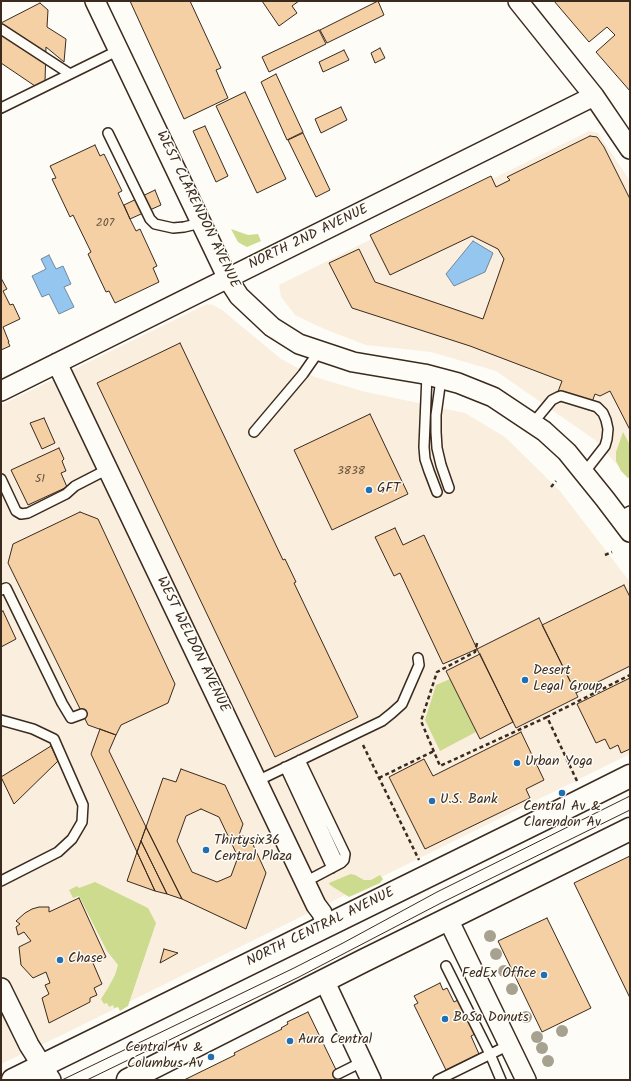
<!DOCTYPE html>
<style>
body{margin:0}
#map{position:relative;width:631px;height:1081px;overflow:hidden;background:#fdfcf7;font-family:Kalam,sans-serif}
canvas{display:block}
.frame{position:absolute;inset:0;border:2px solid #3b2a1e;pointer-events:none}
</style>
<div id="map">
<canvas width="631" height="1081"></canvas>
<div class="frame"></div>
</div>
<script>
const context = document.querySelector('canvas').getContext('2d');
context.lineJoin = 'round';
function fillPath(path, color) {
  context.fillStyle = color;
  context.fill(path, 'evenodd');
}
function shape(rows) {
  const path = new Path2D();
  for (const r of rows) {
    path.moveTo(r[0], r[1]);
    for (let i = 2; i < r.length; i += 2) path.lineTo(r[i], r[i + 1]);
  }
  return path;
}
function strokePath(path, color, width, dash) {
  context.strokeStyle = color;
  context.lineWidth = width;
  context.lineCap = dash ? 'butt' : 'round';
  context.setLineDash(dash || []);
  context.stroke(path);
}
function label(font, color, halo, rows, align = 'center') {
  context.font = font + ' Kalam,sans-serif';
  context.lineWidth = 3;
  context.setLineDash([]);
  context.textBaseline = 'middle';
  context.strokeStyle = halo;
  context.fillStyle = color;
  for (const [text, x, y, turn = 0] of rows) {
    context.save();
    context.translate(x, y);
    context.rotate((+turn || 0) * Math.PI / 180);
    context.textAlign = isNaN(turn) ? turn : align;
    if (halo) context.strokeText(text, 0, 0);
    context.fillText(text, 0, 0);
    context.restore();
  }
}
const built = shape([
 [589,131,598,133,630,181,630,479,595,440,496,371,431,352,366,345,322,328,295,315,281,297,279,285],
 [207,304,213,305,222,310,281,359,315,377,362,391,465,413,505,437,560,491,630,582,630,754,66,1033,1,1064,1,405]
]);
const green = shape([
 [231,229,248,235,258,234,261,241,247,247,243,245,238,242],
 [623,432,630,445,630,477,628,478,621,471,616,461,616,452],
 [450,679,476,732,440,751,425,720,436,685],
 [351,874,355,875,364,880,371,880,380,875,383,879,380,883,349,897,330,885,329,883,348,875],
 [95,882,148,908,156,923,128,1006,120,1011,118,1007,114,1008,113,1005,109,1007,107,1003,104,1004,101,999,108,988,115,975,118,965,107,951,79,896,73,898,69,890,77,886,79,888]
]);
const water = shape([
 [473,241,493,253,485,272,454,286,446,274,473,241],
 [49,255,56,269,63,266,71,284,64,287,74,307,59,314,49,294,42,297,32,276,46,269,41,259,49,255]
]);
const building = shape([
 [130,1,190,1,221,68,216,70,228,98,184,119,130,1],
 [262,1,299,1,292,6,297,13,279,26,262,1],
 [378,1,384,15,327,43,320,30,378,1],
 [554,1,630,1,630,91,596,52,615,35,607,27,589,42,554,1],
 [40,3,48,10,47,27,66,39,64,62,46,47,45,82,35,86,1,63,1,23,40,3],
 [319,30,326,44,269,72,262,57,319,30],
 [380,48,385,58,375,63,371,53,380,48],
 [344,50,349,60,323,72,319,62,344,50],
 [276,74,303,132,287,140,261,82,276,74],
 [245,92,286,179,257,193,216,106,245,92],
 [341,107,347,120,321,133,315,119,341,107],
 [205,126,228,176,216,182,193,131,205,126],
 [303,133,330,190,316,197,288,140,303,133],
 [590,136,597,137,604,147,630,199,630,430,610,391,600,396,595,394,589,410,556,397,562,381,470,346,352,308,329,263,359,249,375,282,483,319,504,259,498,249,472,236,390,275,370,235,491,176,496,187,510,180,507,177,590,136],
 [95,145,100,156,104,154,122,191,118,193,130,219,136,231,140,229,157,266,153,268,159,282,115,303,109,291,106,292,88,254,91,252,73,215,70,217,52,179,56,178,50,166,95,145],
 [155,190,161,205,130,219,124,205,155,190],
 [1,278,7,289,3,291,10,305,13,304,20,319,3,327,9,342,8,342,10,346,1,350,1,278],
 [180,343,283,560,285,559,296,582,294,583,358,717,275,757,97,383,180,343],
 [370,414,408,494,332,530,294,450,370,414],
 [44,418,55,443,42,449,30,423,44,418],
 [59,448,64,459,62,461,66,471,61,473,67,487,28,505,11,470,59,448],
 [80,512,98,519,175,684,168,703,121,725,116,735,88,725,8,563,13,544,80,512],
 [395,528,403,545,424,535,477,649,443,664,400,573,394,576,375,537,395,528],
 [624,585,630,597,630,666,576,693,542,625,624,585],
 [3,611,16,639,1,647,1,612,3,611],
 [539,618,578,697,516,728,477,649,539,618],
 [480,654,513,722,480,739,446,671,480,654],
 [630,678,630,749,621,753,618,745,610,749,605,739,596,743,577,704,630,678],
 [100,729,116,735,109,751,146,827,137,852,91,754,100,729],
 [521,732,544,780,526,789,530,798,425,849,389,777,424,759,433,776,521,732],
 [51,746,58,761,14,804,1,777,51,746],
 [181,769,225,785,243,824,239,835,250,838,266,873,246,929,182,899,146,827,163,778,176,782,181,769],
 [201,809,219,817,238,857,231,876,217,882,192,872,177,841,186,816,201,809],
 [146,827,182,899,167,894,141,841,146,827],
 [141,841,167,894,155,891,137,852,141,841],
 [137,852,155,891,127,881,137,852],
 [630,856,630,998,574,883,630,856],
 [79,898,106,957,93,963,102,984,94,988,97,995,90,998,90,1002,49,1023,42,998,49,994,45,985,50,983,46,972,33,978,21,965,19,947,31,941,24,932,18,935,16,927,20,924,16,921,25,913,32,909,39,907,49,907,49,912,79,898],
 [547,918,591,1008,542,1032,498,941,547,918],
 [164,949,178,953,160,963,164,949],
 [440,983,443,990,447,988,454,1002,460,999,477,1033,471,1036,479,1054,446,1070,414,1005,418,1003,414,996,440,983],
 [308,1012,341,1080,184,1080,235,1055,234,1053,282,1029,281,1028,288,1024,287,1022,308,1012]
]);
const path = shape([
 [551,487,556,481],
 [605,555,612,552],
 [477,643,475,652,437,672,421,721,440,766,547,717],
 [363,745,419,860],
 [379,778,434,751],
 [577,781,547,717,630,675]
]);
const lane = shape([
 [1,29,70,74],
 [1,108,119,50],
 [108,133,150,219,155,224,173,228,184,227,201,223],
 [427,375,424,447,425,459,429,471,437,492],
 [441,379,436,415,436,432,437,448,441,465,449,488],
 [533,423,552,400,558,397,561,396,597,407,603,413,606,420,608,429,607,439,605,446,584,473],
 [254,432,303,374,319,351],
 [1,479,16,511,21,514,28,513,66,494,75,486,108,469],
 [619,517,630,511],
 [1,590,6,588,62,703,71,718,82,714],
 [1,720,33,729,54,739,83,805,82,822,72,839,58,852,1,881],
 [300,760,345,854,344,860,341,863,305,882],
 [293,764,339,864],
 [285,767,332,868],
 [257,781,382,721,392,713,402,704,419,665,418,658],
 [446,966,490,1054,501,1080],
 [338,1074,362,1062],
 [438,1080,509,1045]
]);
const street = shape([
 [95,1,228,279,239,296,272,327,299,344,353,362,424,374,458,383,493,397,544,431,567,452,605,499,630,532],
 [518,1,594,96,630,149],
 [57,363,316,905,322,913,326,926],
 [1,391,594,96],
 [448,919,526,1080],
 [324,980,371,1080],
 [1,988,29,1045,51,1080]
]);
const primary = shape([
 [13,1080,568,807,630,776],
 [128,1080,363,961,448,919,630,829]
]);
const tram = shape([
 [62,1080,294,968,343,943,437,892,630,796],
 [87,1080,299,977,441,903,630,810]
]);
const trees = [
 [490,936],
 [496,954],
 [504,971],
 [512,989],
 [526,1017],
 [562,1031],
 [537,1037],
 [542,1048],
 [548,1061]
];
const markers = [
 [369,490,4,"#1f6fb2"],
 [525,680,4,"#1f6fb2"],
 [517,763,4,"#1f6fb2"],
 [562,793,4,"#1f6fb2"],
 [432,801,4,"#1f6fb2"],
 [206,850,4,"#1f6fb2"],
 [60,960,4,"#1f6fb2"],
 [544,975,4,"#1f6fb2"],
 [445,1019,4,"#1f6fb2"],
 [290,1041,4,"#1f6fb2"],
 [211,1057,4,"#1f6fb2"]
];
const numberNames = [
 ["207",105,224],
 ["3838",351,472],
 ["51",40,480]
];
const streetNames = [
 ["WEST CLARENDON AVENUE",197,210,64],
 ["NORTH 2ND AVENUE",309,238,-26],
 ["WEST WELDON AVENUE",192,645,64],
 ["NORTH CENTRAL AVENUE",321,928,-26]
];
const poiNames = [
 ["GFT",377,490],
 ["Desert",533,672],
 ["Legal Group",533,688],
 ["Urban Yoga",525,763],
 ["U.S. Bank",440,801],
 ["Central Av &",562,808,"center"],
 ["Clarendon Av",562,824,"center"],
 ["Thirtysix36",214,842],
 ["Central Plaza",214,858],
 ["Chase",68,960],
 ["FedEx Office",536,975,"right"],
 ["BoSa Donuts",453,1019],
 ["Aura Central",298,1041],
 ["Central Av &",203,1049,"right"],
 ["Columbus Av",203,1065,"right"]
];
fillPath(built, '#faefde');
fillPath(green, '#cddb8e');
fillPath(water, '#94c6f0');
strokePath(water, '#70889c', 1);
fillPath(building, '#f4d0a4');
strokePath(building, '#3b2a1e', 1);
strokePath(lane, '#3b2a1e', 12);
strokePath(street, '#3b2a1e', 22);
strokePath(primary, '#3b2a1e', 25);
strokePath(path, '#3b2a1e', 2.5, [4, 3]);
strokePath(lane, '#fdfcf7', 9);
strokePath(street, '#fdfcf7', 19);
strokePath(primary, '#fdfcf7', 22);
strokePath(tram, '#3b2a1e', 1);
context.fillStyle = '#a7a18f';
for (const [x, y] of trees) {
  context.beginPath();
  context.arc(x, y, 6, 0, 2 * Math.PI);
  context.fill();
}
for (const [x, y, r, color] of markers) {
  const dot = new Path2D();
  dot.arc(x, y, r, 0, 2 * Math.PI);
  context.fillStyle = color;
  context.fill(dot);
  strokePath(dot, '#fdfcf7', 1.5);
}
label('12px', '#695440', null, numberNames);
label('14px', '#3b2a1e', '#fdfcf7', streetNames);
label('14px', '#3b2a1e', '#fdfcf7', poiNames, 'left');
</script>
